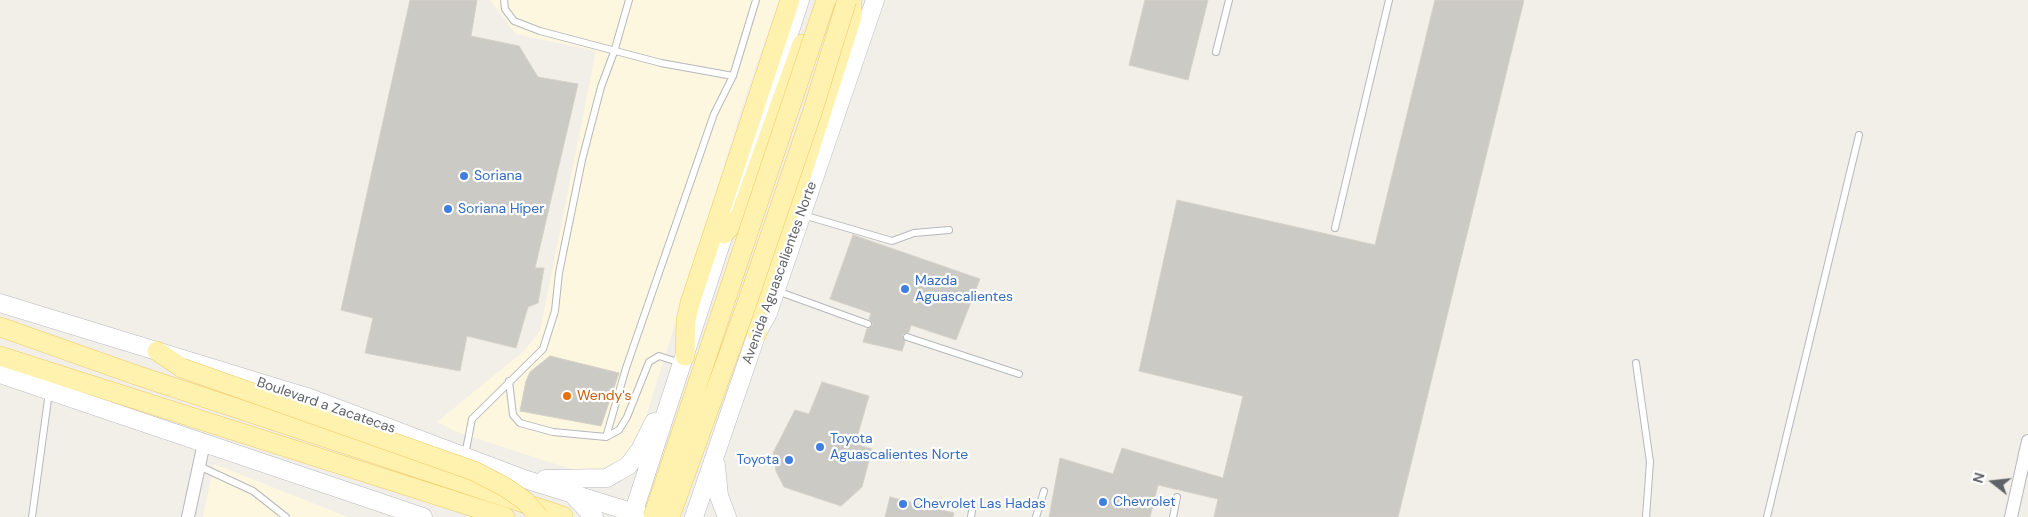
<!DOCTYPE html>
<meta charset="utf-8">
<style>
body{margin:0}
#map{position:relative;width:2028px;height:517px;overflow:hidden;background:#f1efe8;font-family:"DM Sans",sans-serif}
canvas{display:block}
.north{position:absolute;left:1968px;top:457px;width:50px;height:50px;-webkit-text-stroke:4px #fff;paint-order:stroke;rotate:286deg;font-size:14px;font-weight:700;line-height:20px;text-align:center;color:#5f6368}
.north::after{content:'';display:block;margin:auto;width:18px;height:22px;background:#5f6368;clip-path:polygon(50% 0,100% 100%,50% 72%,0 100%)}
</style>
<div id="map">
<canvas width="2028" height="517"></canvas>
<div class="north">N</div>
</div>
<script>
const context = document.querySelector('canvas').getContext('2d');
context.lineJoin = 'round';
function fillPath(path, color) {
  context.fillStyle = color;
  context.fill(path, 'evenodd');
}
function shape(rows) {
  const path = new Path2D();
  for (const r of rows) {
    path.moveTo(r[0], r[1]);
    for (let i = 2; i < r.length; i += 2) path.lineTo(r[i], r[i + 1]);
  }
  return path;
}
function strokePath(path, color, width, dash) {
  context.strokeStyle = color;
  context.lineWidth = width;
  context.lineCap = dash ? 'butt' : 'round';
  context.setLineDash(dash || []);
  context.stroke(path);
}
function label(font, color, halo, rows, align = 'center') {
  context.font = font + ' "DM Sans",sans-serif';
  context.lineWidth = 4.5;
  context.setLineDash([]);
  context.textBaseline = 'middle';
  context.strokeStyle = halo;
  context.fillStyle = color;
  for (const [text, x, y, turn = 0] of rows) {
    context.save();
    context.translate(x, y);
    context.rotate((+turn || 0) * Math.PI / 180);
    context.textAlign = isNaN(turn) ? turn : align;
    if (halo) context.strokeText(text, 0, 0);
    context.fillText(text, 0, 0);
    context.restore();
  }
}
const commercial = shape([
 [490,0,779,0,743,104,642,430,625,459,609,469,577,471,457,432,437,422,524,351,540,331,596,51,516,34],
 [214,464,348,517,203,517]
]);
const building = shape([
 [410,0,477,0,471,36,519,46,538,77,578,84,535,268,544,268,538,303,528,307,516,348,467,336,460,371,365,353,373,318,341,310,410,0],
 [1145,0,1208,0,1188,80,1129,65,1145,0],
 [1435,0,1524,0,1398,517,1214,517,1218,499,1158,485,1150,517,1049,517,1060,458,1113,474,1122,448,1223,478,1243,396,1139,371,1177,200,1375,245,1435,0],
 [853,235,980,279,956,340,911,325,909,332,902,335,905,342,902,351,863,342,867,329,873,325,869,319,871,313,830,299,853,235],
 [550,356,619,373,601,426,520,411,526,381,530,372,550,356],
 [822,382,869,396,855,444,872,449,862,487,841,506,784,487,776,471,773,453,795,410,809,414,822,382],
 [890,497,954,513,953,517,885,517,890,497]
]);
const service = shape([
 [504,0,505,9,514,21,540,31,661,63,733,76],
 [1216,52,1229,0],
 [803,215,892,241,914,233,949,230],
 [1335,228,1389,0],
 [777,291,868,324],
 [907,337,1019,374],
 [1636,363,1650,462,1646,517],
 [509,381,513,415,520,423,553,432,606,437,619,430,627,417,649,362,659,356,681,363],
 [606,437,626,368,714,114,733,76,756,0],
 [465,455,472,419,543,349,555,311,559,273,582,160,601,87,614,52,629,0],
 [199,466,253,491,286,517],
 [32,517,49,392],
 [971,517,972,511],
 [1036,517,1044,491],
 [1173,517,1177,497],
 [1767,517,1859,135]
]);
const minor = shape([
 [188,517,204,443],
 [2011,517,2028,441]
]);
const secondary = shape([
 [0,303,307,397,521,478,648,517],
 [0,374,423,517],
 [716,465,719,496,727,517],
 [545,479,607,478,617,472,628,466,640,450,654,422],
 [574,496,594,517],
 [632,517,800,0],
 [694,517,757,333,768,313,875,0]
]);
const primary = shape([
 [724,234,740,216,802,44],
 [0,327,136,375,563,516],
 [757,333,759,308,852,17,852,0],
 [157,351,182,368],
 [0,356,505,517],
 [685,356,686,320,690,303,790,0]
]);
const primaryBridge = shape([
 [182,368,474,471,505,487,525,501,539,517],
 [653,517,826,0],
 [670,517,745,309,812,113,847,0]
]);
const markers = [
 [464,176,5,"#3f7fe0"],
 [448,209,5,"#3f7fe0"],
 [905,289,5,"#3f7fe0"],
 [567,396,5,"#e8710a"],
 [820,447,5,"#3f7fe0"],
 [789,460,5,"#3f7fe0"],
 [1103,502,5,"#3f7fe0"],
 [903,504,5,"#3f7fe0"]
];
const shopNames = [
 ["Soriana",474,176],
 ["Soriana Híper",458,209],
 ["Mazda",915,281],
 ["Aguascalientes",915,297],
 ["Toyota",830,439],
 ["Aguascalientes Norte",830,455],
 ["Toyota",779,460,"right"],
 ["Chevrolet",1113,502],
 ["Chevrolet Las Hadas",913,504]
];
const streetNames = [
 ["Avenida Aguascalientes Norte",780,273,-70],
 ["Boulevard a Zacatecas",326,406,19]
];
const foodNames = [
 ["Wendy's",577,396]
];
fillPath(commercial, '#fef7e0');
fillPath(building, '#cccac5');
strokePath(building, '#d6d1c6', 1);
strokePath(service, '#b5b8bc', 8);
strokePath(minor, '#b5b8bc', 14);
strokePath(secondary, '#b6babf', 19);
strokePath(primary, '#f2c960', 20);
strokePath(service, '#fff', 6);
strokePath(minor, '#fff', 12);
strokePath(secondary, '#fff', 18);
strokePath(primary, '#fff2af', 19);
strokePath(primaryBridge, '#f2c960', 20, []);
strokePath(primaryBridge, '#fff2af', 19);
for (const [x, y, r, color] of markers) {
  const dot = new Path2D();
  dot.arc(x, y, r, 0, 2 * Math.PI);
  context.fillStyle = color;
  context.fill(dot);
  strokePath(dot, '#fff', 2);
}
label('14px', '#366cbe', '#fff', shopNames, 'left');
label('14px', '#5f6368', '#fff', streetNames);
label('14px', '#c56008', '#fff', foodNames, 'left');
</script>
